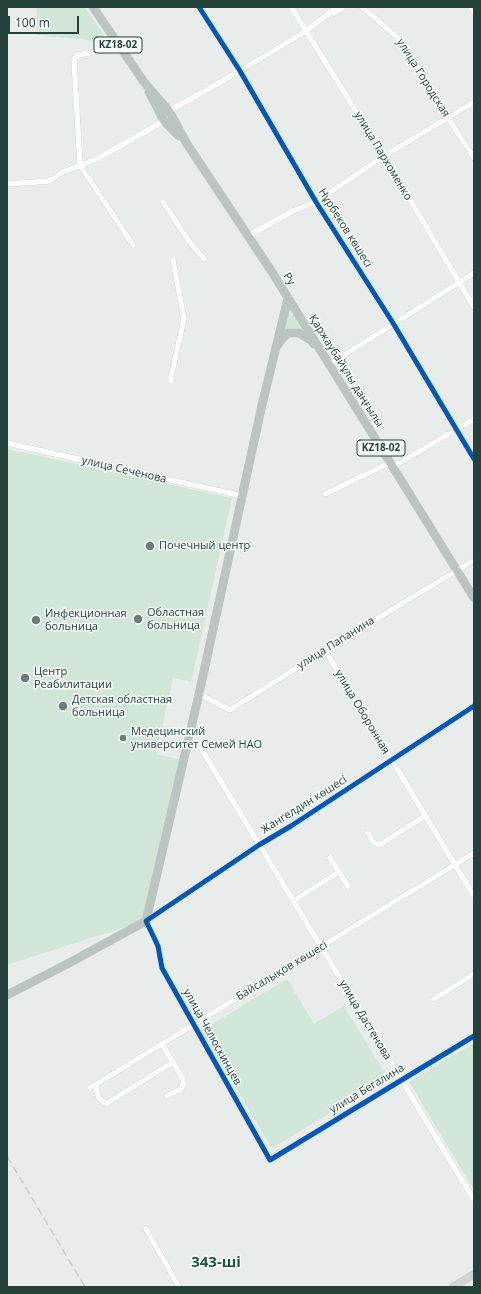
<!DOCTYPE html>
<meta charset="utf-8">
<style>
body{margin:0}
#map{position:relative;width:481px;height:1294px;overflow:hidden;background:#e8edeb;font-family:"Open Sans",sans-serif}
canvas{display:block}
.frame{position:absolute;inset:0;border:8px solid #24423a;pointer-events:none}
.scale{position:absolute;left:8px;top:16px;width:71px;height:18px;box-sizing:border-box;border:2px solid #24423a;border-top:0;padding-left:5px;font-size:12px;line-height:14px;white-space:nowrap;color:#24423a;-webkit-text-stroke:3px #f7fbf9;paint-order:stroke}
</style>
<div id="map">
<canvas width="481" height="1294"></canvas>
<div class="frame"></div>
<div class="scale">100 m</div>
</div>
<script>
const context = document.querySelector('canvas').getContext('2d');
context.lineJoin = 'round';
function fillPath(path, color) {
  context.fillStyle = color;
  context.fill(path, 'evenodd');
}
function shape(rows) {
  const path = new Path2D();
  for (const r of rows) {
    path.moveTo(r[0], r[1]);
    for (let i = 2; i < r.length; i += 2) path.lineTo(r[i], r[i + 1]);
  }
  return path;
}
function strokePath(path, color, width, dash) {
  context.strokeStyle = color;
  context.lineWidth = width;
  context.lineCap = dash ? 'butt' : 'round';
  context.setLineDash(dash || []);
  context.stroke(path);
}
function label(font, color, halo, rows, align = 'center') {
  context.font = font + ' "Open Sans",sans-serif';
  context.lineWidth = 3;
  context.setLineDash([]);
  context.textBaseline = 'middle';
  context.strokeStyle = halo;
  context.fillStyle = color;
  for (const [text, x, y, turn = 0] of rows) {
    context.save();
    context.translate(x, y);
    context.rotate((+turn || 0) * Math.PI / 180);
    context.textAlign = isNaN(turn) ? turn : align;
    if (halo) context.strokeText(text, 0, 0);
    context.fillText(text, 0, 0);
    context.restore();
  }
}
const green = shape([
 [36,7,84,7,109,42,38,35],
 [288,314,295,316,303,334,278,336,283,318],
 [7,449,232,498,191,682,173,678,156,754,182,760,144,918,134,924,7,965],
 [287,979,314,1024,344,1006,388,1078,272,1148,201,1031],
 [474,1043,474,1190,409,1082]
]);
const minor = shape([
 [199,7,240,71,316,202,393,323,474,459],
 [291,7,384,156,474,307],
 [362,7,397,37,410,54,448,118,474,158],
 [471,7,474,12],
 [334,13,345,7],
 [120,47,78,55,74,59,80,165,133,245],
 [169,111,240,71,306,31,337,7],
 [7,184,49,181,63,172,97,159,164,121],
 [163,202,189,241,204,259],
 [248,236,293,211,316,202,384,156,474,102],
 [330,364,474,273],
 [171,381,171,377,184,319,173,260],
 [7,443,242,496],
 [393,467,474,419],
 [325,494,389,463],
 [325,650,474,896],
 [199,694,230,710,325,650,474,560],
 [474,706,291,826,259,845,146,921,158,946,162,968,270,1160,474,1036],
 [190,730,474,1200],
 [368,833,373,842,377,844,381,844,425,816],
 [339,872,348,886],
 [293,901,339,872,330,858],
 [434,999,474,974],
 [162,1044,183,1079,184,1083,181,1089,167,1096],
 [96,1084,96,1088,99,1098,106,1104,173,1062],
 [90,1088,474,853],
 [146,1229,179,1287]
]);
const major = shape([
 [453,1287,474,1274]
]);
const highway = shape([
 [93,7,144,82,169,111,187,144,272,272,474,598],
 [149,92,164,121,179,136],
 [278,345,281,340,288,333,299,333,311,340,314,344],
 [7,995,71,962,146,921,199,694,262,405,288,298]
]);
const rail = shape([
 [7,1156,85,1287]
]);
const cycleway = shape([
 [199,7,240,71,316,202,393,323,474,459],
 [474,706,291,826,259,845,146,921,158,946,162,968,270,1160,474,1036]
]);
const markers = [
 [150,546,5,"#697e78"],
 [138,619,5,"#697e78"],
 [36,620,5,"#697e78"],
 [25,678,5,"#697e78"],
 [63,706,5,"#697e78"],
 [123,738,4,"#697e78"]
];
const shields = [
 [118,45,48],
 [381,448,48]
];
const shieldNames = [
 ["KZ18-02",118,45],
 ["KZ18-02",381,448]
];
const streetNames = [
 ["улица Городская",423,78,58],
 ["улица Пархоменко",383,156,59],
 ["Нұрбеков көшесі",345,228,58],
 ["Ру",289,279,58],
 ["Қаржаубайұлы даңғылы",346,371,58],
 ["улица Сеченова",124,470,13],
 ["улица Папанина",336,643,-32],
 ["улица Оборонная",362,712,59],
 ["Жангелдин көшесі",304,805,-32],
 ["Байсалықов көшесі",282,971,-31],
 ["улица Дастенова",365,1020,59],
 ["улица Челюскинцев",212,1037,61],
 ["улица Бегалина",367,1089,-31]
];
const poiNames = [
 ["Почечный центр",159,546],
 ["Областная",147,613],
 ["больница",147,626],
 ["Инфекционная",45,614],
 ["больница",45,627],
 ["Центр",34,672],
 ["Реабилитации",34,685],
 ["Детская областная",72,700],
 ["больница",72,713],
 ["Медецинский",131,732],
 ["университет Семей НАО",131,745]
];
const districtNames = [
 ["343-ші",216,1263]
];
fillPath(green, '#d1e6d8');
strokePath(minor, '#c5cac8', 6);
strokePath(major, '#c3ccc9', 8);
strokePath(highway, '#c3ccc9', 9);
strokePath(minor, '#fcfcfc', 5.5);
strokePath(major, '#cfd7d5', 7);
strokePath(highway, '#bcc4c2', 8);
strokePath(rail, '#c9cdcc', 1.5, [8, 4]);
strokePath(cycleway, '#0057b8', 5);
for (const [x, y, r, color] of markers) {
  const dot = new Path2D();
  dot.arc(x, y, r, 0, 2 * Math.PI);
  context.fillStyle = color;
  context.fill(dot);
  strokePath(dot, '#f7fbf9', 1.5);
}
for (const [x, y, w] of shields) {
  const box = new Path2D();
  box.roundRect(x - w / 2, y - 8, w, 16, 3);
  context.fillStyle = '#f7fbf9';
  context.fill(box);
  strokePath(box, '#24423a', 1);
}
label('bold 10px', '#24423a', null, shieldNames);
label('11px', '#24423a', '#f7fbf9', streetNames);
label('11px', '#24423a', '#f7fbf9', poiNames, 'left');
label('bold 15px', '#1f5548', '#f7fbf9', districtNames);
</script>
